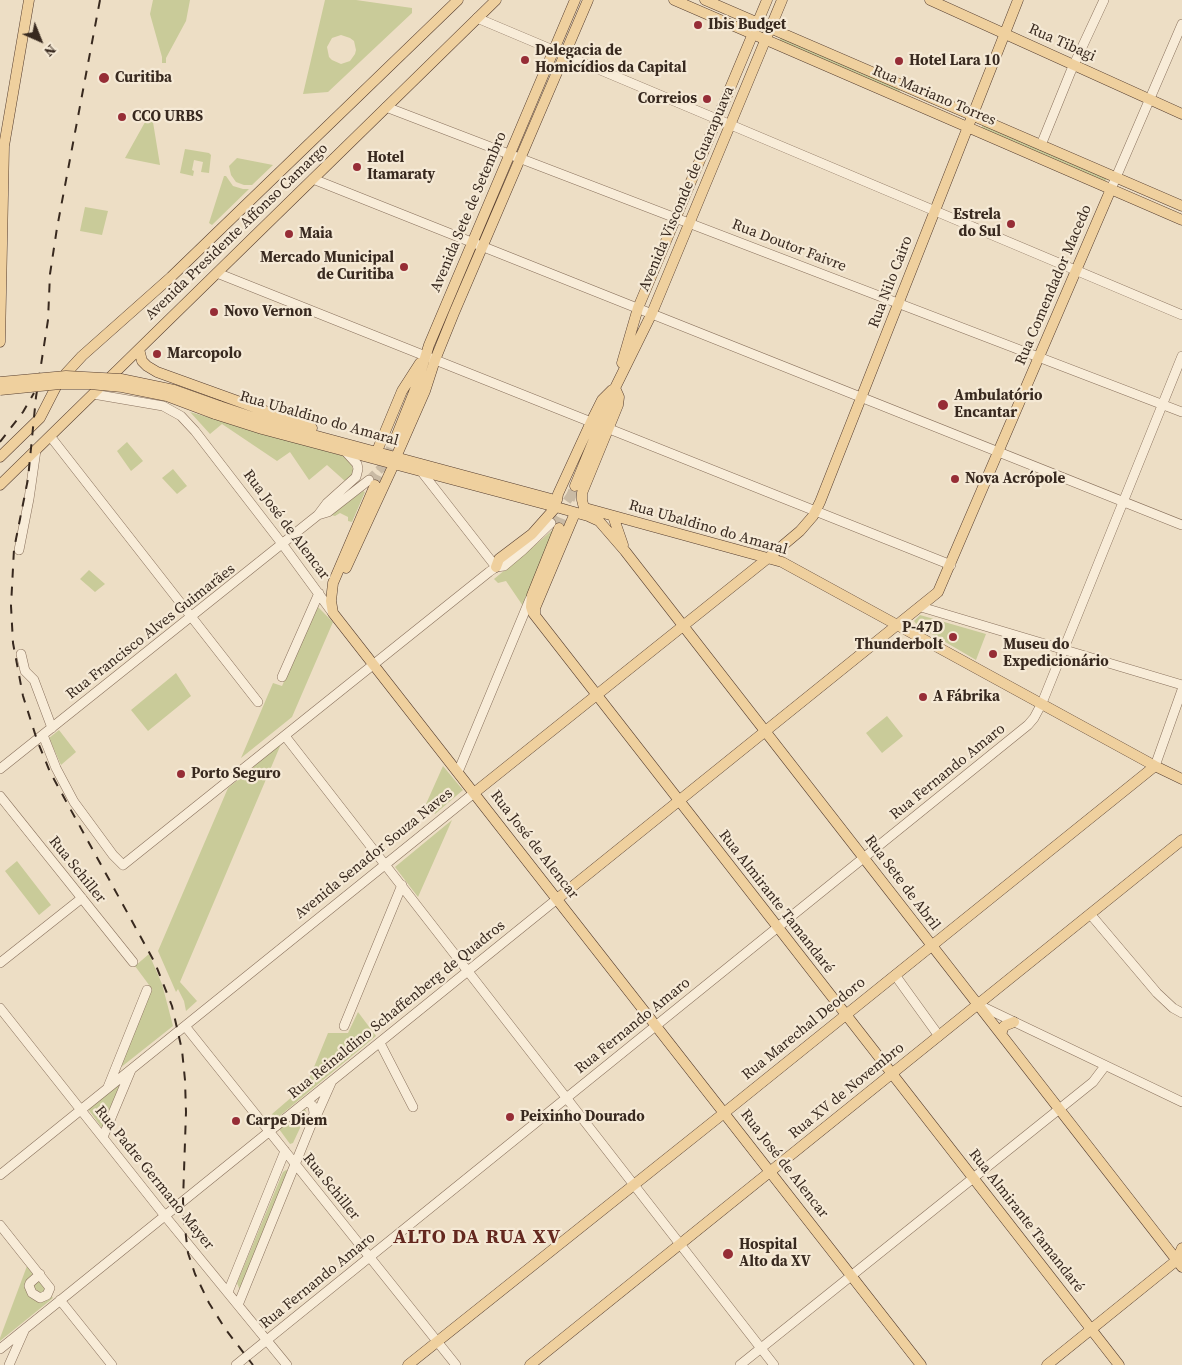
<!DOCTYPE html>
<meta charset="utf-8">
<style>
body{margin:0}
#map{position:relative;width:1182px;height:1365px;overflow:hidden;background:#eddec5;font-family:"Source Serif 4",serif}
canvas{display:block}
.north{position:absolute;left:15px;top:15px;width:50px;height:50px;-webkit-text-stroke:4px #f5e9d5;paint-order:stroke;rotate:136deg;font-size:14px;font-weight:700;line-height:20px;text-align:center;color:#38291f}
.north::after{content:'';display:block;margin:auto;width:18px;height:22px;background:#38291f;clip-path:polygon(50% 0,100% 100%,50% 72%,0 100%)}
</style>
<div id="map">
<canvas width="1182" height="1365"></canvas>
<div class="north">N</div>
</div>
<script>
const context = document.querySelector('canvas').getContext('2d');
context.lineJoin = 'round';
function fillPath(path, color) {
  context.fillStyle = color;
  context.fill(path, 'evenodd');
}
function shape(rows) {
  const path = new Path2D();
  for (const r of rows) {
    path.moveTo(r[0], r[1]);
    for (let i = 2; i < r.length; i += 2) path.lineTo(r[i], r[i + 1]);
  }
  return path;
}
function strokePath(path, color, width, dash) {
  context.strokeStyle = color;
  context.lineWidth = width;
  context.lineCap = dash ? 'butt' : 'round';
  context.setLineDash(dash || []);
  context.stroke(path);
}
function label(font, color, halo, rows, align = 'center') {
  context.font = font + ' "Source Serif 4",serif';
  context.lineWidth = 4.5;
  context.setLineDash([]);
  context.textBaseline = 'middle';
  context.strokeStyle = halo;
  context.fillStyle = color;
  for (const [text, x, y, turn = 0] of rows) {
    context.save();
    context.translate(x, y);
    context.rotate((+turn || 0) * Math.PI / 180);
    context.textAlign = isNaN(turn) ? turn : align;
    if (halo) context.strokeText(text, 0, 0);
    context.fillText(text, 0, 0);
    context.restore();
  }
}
const green = shape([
 [153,0,190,0,186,21,166,58,166,63,162,63,162,57,150,14],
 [325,0,356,0,412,8,412,13,328,92,303,94],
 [341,35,350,38,354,41,356,50,355,54,350,61,341,64,332,60,329,57,327,47,332,38],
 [782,33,895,83,906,101,778,44],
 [149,115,152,116,160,165,125,158],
 [984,122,1108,176,1104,184,980,132],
 [185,149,209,153,211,155,209,173,201,172,203,162,194,160,192,170,194,171,193,176,180,173],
 [237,158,273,165,252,185,244,185,236,182,231,175,229,166],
 [224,176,226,176,233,186,243,189,249,189,212,225,209,223],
 [85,207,108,211,102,235,80,231],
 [190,412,343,456,350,461,354,472,346,482,327,465,309,480,290,452,277,461,222,424,210,434],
 [127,442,143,461,131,471,117,451],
 [173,469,187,486,177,494,162,478],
 [363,491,365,492,352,522,348,521,348,517,340,513,335,516,331,515],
 [557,526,523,606,506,581,498,583,494,579,533,547],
 [89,570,105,584,95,592,80,579],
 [318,607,333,622,292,717,241,758,273,683,282,686],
 [920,615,986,634,976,660,918,626,914,621],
 [176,673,191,696,148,731,131,710],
 [887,716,903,736,882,753,866,733],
 [59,730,76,752,61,765,49,738],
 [281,744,180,982,197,1001,186,1011,184,1001,178,989,176,992,158,951,228,788],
 [443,766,463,790,435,814,426,804],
 [452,820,418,897,395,867],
 [17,861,51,905,39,915,5,871],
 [149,954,162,984,173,1026,120,1068,152,989,135,966],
 [358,1012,376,1036,276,1119,272,1114,307,1084,328,1033,348,1033],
 [120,1084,102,1128,88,1109],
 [304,1107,307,1113,293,1143,290,1144,279,1129],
 [286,1170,289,1171,241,1288,239,1288,237,1283,283,1172],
 [27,1266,53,1298,0,1341,0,1338]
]);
const minorTunnel = shape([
 [369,480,384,465],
 [551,523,574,491]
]);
const majorTunnel = shape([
 [375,485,396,437],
 [559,528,575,486]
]);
const minor = shape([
 [477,18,1182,315],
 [386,107,1182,412],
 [1041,145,1071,71,1104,0],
 [313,179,1182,525],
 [1111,189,1182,24],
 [217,273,591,422],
 [93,394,163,406,181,416,195,431,283,545,332,612],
 [607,428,951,565],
 [50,436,258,702],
 [421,471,496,567],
 [318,515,328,512,369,480],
 [19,550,29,499,36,450],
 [921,607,1182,685],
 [21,654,25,671,34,680,52,728],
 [282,677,319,593],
 [43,735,56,768,74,802,113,855,123,865,489,572,496,567,504,566,523,550,551,523],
 [285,736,774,1365],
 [1155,766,1182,690],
 [0,769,318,515,327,503,356,477,358,469,357,464,345,451],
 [458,772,530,599],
 [0,796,133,962],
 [1091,915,1157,993,1173,1008,1182,1013],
 [0,963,82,898],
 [895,975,939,1036],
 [979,1005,1182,1102],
 [0,1008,165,1216,287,1365],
 [185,1026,456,1365],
 [344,1026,402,885],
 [380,1043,413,1107],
 [108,1087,147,990],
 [315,1119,331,1083],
 [103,1137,131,1070],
 [0,1175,474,793],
 [0,1225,50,1288,47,1295,40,1298,32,1293,29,1286,30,1283,40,1274],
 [228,1292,285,1151],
 [60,1300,112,1365],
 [238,1305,311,1125,314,1113,313,1106,307,1101],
 [0,1349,557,899],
 [9,1365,24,1331],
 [236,1365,1028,725,1034,718,1042,703,1182,356],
 [740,1365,1093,1082,1105,1066]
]);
const major = shape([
 [674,0,1182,220],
 [705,0,1182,206],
 [930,0,1182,114],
 [0,342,4,146,29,0],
 [139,349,142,361,147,366,157,372,312,428],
 [622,363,638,308,767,0],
 [219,406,276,425,555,500],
 [215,414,262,429,556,507,588,516,599,521,625,551,1182,1267],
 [396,437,416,387,429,345,575,0],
 [377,451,402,391,420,363],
 [0,457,40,418,59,381,82,356,171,277,458,0],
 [396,457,425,391,435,360,454,313,588,0],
 [0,485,496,0],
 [375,485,333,583,331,601,333,613,921,1365],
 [575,486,615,388,652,313,782,0],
 [557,500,558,494,591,422,602,400,612,390],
 [584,508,582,500,582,493,618,405,619,397,615,388],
 [585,508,782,562,1155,766,1182,779],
 [613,516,623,545],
 [559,528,532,595,531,607,533,613,1119,1365],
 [496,567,499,559,532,534,556,507],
 [346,568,394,464],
 [535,615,535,608,575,513],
 [474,793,768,558,800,531,813,516,820,502,1018,0],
 [557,899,938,592,1111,189],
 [1001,1034,1004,1026,1014,1022],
 [408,1365,724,1113,1155,766],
 [530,1365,1182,840],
 [1047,1365,1177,1260,1182,1248]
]);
const rail = shape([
 [100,0,57,228,50,274,48,320,36,397,28,479,14,549,11,606,13,643,23,696,37,740,50,772,155,963,172,1006,182,1050,185,1080,186,1112,183,1201,184,1220,188,1253,195,1274,209,1303,226,1330,253,1365],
 [0,442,23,412,34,393]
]);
const majorBridge = shape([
 [0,382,66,376,121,379,174,390,219,406],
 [0,390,60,384,90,384,122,387,167,396,215,414]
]);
const markers = [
 [698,25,5,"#962d36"],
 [525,60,5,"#962d36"],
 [899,61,5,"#962d36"],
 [104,78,6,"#962d36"],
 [707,99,5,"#962d36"],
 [122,117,5,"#962d36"],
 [357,167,5,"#962d36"],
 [1011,224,5,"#962d36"],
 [289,234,5,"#962d36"],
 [404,267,5,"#962d36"],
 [214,312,5,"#962d36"],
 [157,354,5,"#962d36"],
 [943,405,6,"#962d36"],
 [955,479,5,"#962d36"],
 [953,637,5,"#962d36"],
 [993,654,5,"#962d36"],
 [923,697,5,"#962d36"],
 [181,774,5,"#962d36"],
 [510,1117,5,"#962d36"],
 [236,1121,5,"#962d36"],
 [728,1254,6,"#962d36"]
];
const poiNames = [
 ["Ibis Budget",708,25],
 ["Delegacia de",535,51],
 ["Homicídios da Capital",535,68],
 ["Hotel Lara 10",909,61],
 ["Curitiba",115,78],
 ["Correios",697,99,"right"],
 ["CCO URBS",132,117],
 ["Hotel",367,158],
 ["Itamaraty",367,175],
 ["Estrela",1001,215,"right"],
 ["do Sul",1001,232,"right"],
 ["Maia",299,234],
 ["Mercado Municipal",394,258,"right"],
 ["de Curitiba",394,275,"right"],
 ["Novo Vernon",224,312],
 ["Marcopolo",167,354],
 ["Ambulatório",954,396],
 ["Encantar",954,413],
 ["Nova Acrópole",965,479],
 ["P-47D",943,628,"right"],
 ["Thunderbolt",943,645,"right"],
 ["Museu do",1003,645],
 ["Expedicionário",1003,662],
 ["A Fábrika",933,697],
 ["Porto Seguro",191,774],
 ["Peixinho Dourado",520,1117],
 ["Carpe Diem",246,1121],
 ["Hospital",739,1245],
 ["Alto da XV",739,1262]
];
const streetNames = [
 ["Rua Tibagi",1062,43,24],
 ["Rua Mariano Torres",934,96,23],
 ["Avenida Visconde de Guarapuava",687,189,-67],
 ["Avenida Sete de Setembro",469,212,-67],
 ["Avenida Presidente Affonso Camargo",237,232,-44],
 ["Rua Doutor Faivre",789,246,21],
 ["Rua Nilo Cairo",891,282,-69],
 ["Rua Comendador Macedo",1054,285,-67],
 ["Rua Ubaldino do Amaral",319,419,16],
 ["Rua José de Alencar",286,525,53],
 ["Rua Ubaldino do Amaral",708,528,16],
 ["Rua Francisco Alves Guimarães",151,632,-38],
 ["Rua Fernando Amaro",948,772,-39],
 ["Rua José de Alencar",534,845,52],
 ["Avenida Senador Souza Naves",374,854,-39],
 ["Rua Schiller",77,870,51],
 ["Rua Sete de Abril",902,883,53],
 ["Rua Almirante Tamandaré",776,902,52],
 ["Rua Reinaldino Schaffenberg de Quadros",397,1010,-39],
 ["Rua Fernando Amaro",633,1026,-39],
 ["Rua Marechal Deodoro",804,1029,-39],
 ["Rua XV de Novembro",847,1091,-39],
 ["Rua José de Alencar",784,1164,52],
 ["Rua Padre Germano Mayer",154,1178,51],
 ["Rua Schiller",331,1187,51],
 ["Rua Almirante Tamandaré",1026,1221,52],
 ["Rua Fernando Amaro",318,1281,-39]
];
const districtNames = [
 ["ALTO DA RUA XV",477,1238]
];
fillPath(green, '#c9cb99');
strokePath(minorTunnel, '#c9baa4', 9, [9, 4.5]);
strokePath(majorTunnel, '#c9baa4', 10, [10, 5]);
strokePath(minor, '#88705c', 10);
strokePath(major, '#563e30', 11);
strokePath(minor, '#f8ecd8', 9);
strokePath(major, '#efd09e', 10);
strokePath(rail, '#38291f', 2, [9, 9]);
strokePath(majorBridge, '#563e30', 11, []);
strokePath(majorBridge, '#efd09e', 10);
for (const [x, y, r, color] of markers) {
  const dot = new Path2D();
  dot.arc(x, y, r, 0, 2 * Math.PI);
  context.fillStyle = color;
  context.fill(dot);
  strokePath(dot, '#f5e9d5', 2);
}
label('bold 15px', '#38291f', '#f5e9d5', poiNames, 'left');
label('15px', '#38291f', '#f5e9d5', streetNames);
context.letterSpacing = '1px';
label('bold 20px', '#64281f', '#f5e9d5', districtNames);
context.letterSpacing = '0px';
</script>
